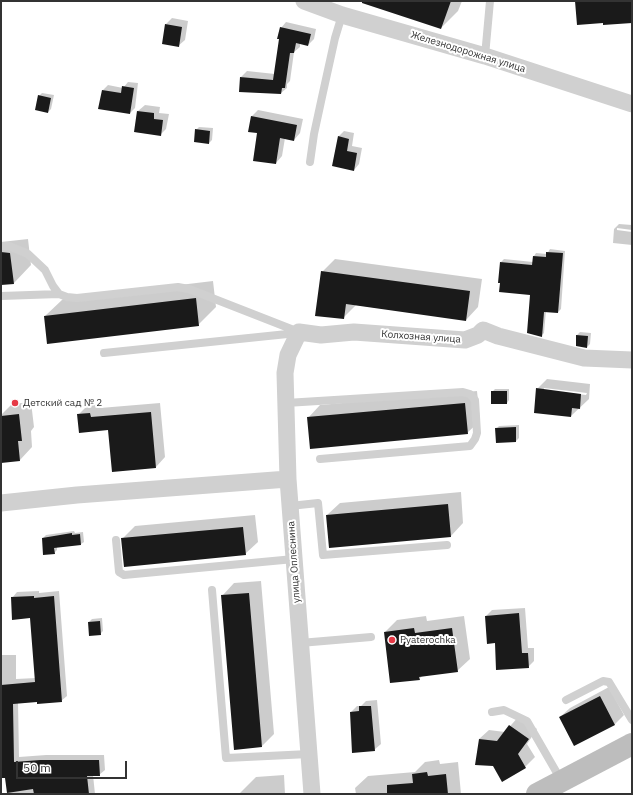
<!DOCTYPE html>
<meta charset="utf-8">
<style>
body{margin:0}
#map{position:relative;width:633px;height:795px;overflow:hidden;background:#fff;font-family:"IBM Plex Sans",sans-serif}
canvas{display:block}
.frame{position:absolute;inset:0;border:2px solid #333;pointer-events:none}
.scale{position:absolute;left:16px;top:761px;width:111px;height:18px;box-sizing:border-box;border:2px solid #333;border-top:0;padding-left:5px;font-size:12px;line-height:14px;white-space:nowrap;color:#333;-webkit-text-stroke:3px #fff;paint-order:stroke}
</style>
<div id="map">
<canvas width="633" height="795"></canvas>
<div class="frame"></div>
<div class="scale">50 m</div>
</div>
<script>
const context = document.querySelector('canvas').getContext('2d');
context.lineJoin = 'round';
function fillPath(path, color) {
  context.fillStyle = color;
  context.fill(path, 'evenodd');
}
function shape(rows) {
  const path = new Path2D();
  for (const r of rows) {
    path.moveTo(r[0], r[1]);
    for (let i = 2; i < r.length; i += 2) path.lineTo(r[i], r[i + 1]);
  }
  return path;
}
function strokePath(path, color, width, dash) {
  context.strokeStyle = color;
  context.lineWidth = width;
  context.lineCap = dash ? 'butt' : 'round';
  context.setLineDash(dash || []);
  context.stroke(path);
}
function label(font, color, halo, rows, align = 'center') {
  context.font = font + ' "IBM Plex Sans",sans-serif';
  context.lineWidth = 4;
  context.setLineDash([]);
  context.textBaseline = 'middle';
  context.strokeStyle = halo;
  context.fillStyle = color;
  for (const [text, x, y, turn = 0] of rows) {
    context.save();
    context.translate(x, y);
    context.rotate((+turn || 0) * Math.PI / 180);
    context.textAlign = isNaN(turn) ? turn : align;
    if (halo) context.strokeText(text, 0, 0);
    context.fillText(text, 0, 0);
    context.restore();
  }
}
const shadow = shape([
 [358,1,462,1,458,11,441,28],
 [172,18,188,21,185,40,178,46,166,24],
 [286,22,316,29,314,39,308,45,300,43,300,47,294,52,290,81,287,84,287,88,281,93,241,77,247,71,275,74,281,28],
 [128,82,138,83,135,108,130,113,103,90,108,85,123,88],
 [42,93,54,95,51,109,48,112,39,96],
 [145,105,160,107,159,113,169,114,166,129,160,135,135,132,138,111],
 [258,110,303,119,300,133,294,140,285,138,282,156,276,163,258,132,252,116],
 [199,127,213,128,212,140,209,143,196,130],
 [344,131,354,133,352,146,362,148,359,164,354,170,338,137],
 [619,224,632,225,632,230,617,228,617,230,632,232,632,245,613,243,614,229],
 [28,239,31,265,14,283,1,284,1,242],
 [550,249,565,251,561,309,558,312,546,311,544,333,541,336,531,294,501,262,504,259,533,262,534,256,536,253,547,254],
 [335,259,482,279,478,307,466,320,356,305,343,318,322,272],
 [213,281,216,307,198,325,45,316,63,299],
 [580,332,591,333,590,344,587,347,577,345,577,335],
 [547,379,590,384,589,399,571,416,537,389],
 [544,388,587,393,586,395,544,390],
 [495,389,509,389,509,400,507,403,492,392],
 [477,391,480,421,467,433,308,418,320,405],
 [31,402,34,427,31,431,32,447,20,460,1,462,1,415,12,404],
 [160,403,165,457,156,467,109,429,78,415,87,406,99,404,100,408],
 [519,425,519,438,516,441,496,429,499,426],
 [461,492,463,523,451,536,327,515,340,503],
 [255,515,258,542,245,554,122,539,135,526],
 [74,531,75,533,83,532,84,542,81,544,57,547,57,550,54,553,43,538,46,535],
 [261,581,274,734,262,746,222,596,234,583],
 [39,591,39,593,59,591,67,696,61,701,38,701,18,702,19,757,46,755,104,755,105,770,99,775,93,775,95,794,8,794,6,777,1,777,1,655,16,655,16,679,36,678,31,617,12,598,17,592],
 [525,608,528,648,534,648,534,661,528,667,496,642,486,616,492,610],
 [426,616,427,621,464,616,470,659,457,671,422,676,419,679,385,632,397,620],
 [102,618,103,631,100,634,89,622,92,619],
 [609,687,624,715,614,725,560,717,570,708],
 [377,700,381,744,374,750,351,712,357,706,361,706,366,701],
 [519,716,537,729,527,744,535,757,525,767,479,739,489,730,505,732],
 [439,760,440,764,458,762,461,794,356,794,355,788,368,776,415,772,425,762],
 [284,775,285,794,239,794,256,777]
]);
const building = shape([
 [362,1,451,1,441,29,362,3],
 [575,1,632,1,632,23,603,25,603,23,577,25],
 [165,24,182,27,179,47,162,44],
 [280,27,311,34,308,46,296,43,294,53,290,53,285,88,282,88,281,94,239,92,240,77,273,80,279,39,277,39],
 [122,86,134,88,130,114,98,109,102,90,121,93],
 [38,95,51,98,48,113,35,110],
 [137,111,154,113,154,119,163,120,161,136,134,132],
 [251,116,297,125,294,141,280,138,276,164,253,161,257,133,248,132],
 [195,129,210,131,209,144,194,142],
 [338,136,349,139,347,151,357,153,354,171,332,166],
 [1,252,10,253,14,284,1,285],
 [546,252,563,253,558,313,544,312,542,337,527,333,530,295,499,292,500,283,498,283,500,262,532,265,533,256,546,257],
 [321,271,470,291,466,321,346,304,344,319,315,316],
 [196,298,199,326,47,344,44,316],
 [576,335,588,336,587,348,576,346],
 [536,388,581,394,580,409,572,408,571,417,534,413],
 [491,391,507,391,507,404,491,404],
 [465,403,468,434,310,449,307,417],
 [151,412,156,468,112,472,108,430,79,433,77,414,90,413,91,417],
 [19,414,22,441,18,441,20,461,1,463,1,416],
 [516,427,516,442,496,443,495,428],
 [448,504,451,537,329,548,326,515],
 [243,527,246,555,124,567,121,538],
 [72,533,72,535,80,534,81,545,54,548,55,554,43,555,42,538],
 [249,593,262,747,234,750,221,595],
 [34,596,34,598,54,596,62,702,37,704,37,702,13,704,14,762,40,760,99,760,100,776,87,776,89,794,34,794,33,789,7,793,5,778,1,778,1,685,35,682,30,618,12,620,11,597],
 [519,613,522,653,528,653,529,668,496,670,495,643,487,644,485,616],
 [100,621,101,635,89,636,88,622],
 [414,628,415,633,452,628,458,672,419,677,420,680,390,683,384,632],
 [600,696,615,725,574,746,559,717],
 [359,706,371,706,375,751,352,753,350,712,359,711],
 [509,725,529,739,518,754,526,768,502,782,493,766,475,765,479,739,497,741],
 [427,772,428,776,446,774,448,794,387,794,387,785,413,783,412,774]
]);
const service = shape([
 [485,56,490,1],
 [310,162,314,134,322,97,335,38,342,15],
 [1,246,9,246,28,254,45,270,53,286,59,294,67,297,77,298,178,287,189,289,299,332],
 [1,296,59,294],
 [104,353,297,333],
 [286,403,463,392,470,394,475,400,477,433,475,439,470,446,320,459],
 [290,506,318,503,323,555,447,545],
 [116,540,119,572,124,575,294,559],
 [212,590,226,758,309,754],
 [300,643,371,637],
 [566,700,603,681,609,682,632,720],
 [492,712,504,710,527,721,561,780]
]);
const minor = shape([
 [304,1,342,15,485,56,632,104],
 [1,503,77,495,288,479],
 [312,794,288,479,285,373,288,355,299,332,321,335,354,332,465,340,478,335,483,330,498,336,584,358,632,360]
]);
const secondary = shape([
 [537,794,632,744]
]);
const markers = [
 [15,403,4,"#e63946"],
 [392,640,4,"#e63946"]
];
const streetNames = [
 ["Железнодорожная улица",468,52,17],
 ["Колхозная улица",421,337,4],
 ["улица Оплеснина",294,562,-94]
];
const poiNames = [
 ["Детский сад № 2",23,403],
 ["Pyaterochka",400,640]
];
fillPath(shadow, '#0003');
fillPath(building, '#1a1a1a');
strokePath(service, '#d0d0d0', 8);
strokePath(minor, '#d0d0d0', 17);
strokePath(secondary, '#bdbdbd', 22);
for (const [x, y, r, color] of markers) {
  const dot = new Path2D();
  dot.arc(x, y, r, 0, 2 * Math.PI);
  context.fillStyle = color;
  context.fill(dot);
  strokePath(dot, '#fff', 1.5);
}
label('10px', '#333', '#fff', streetNames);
label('10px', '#333', '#fff', poiNames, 'left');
</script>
